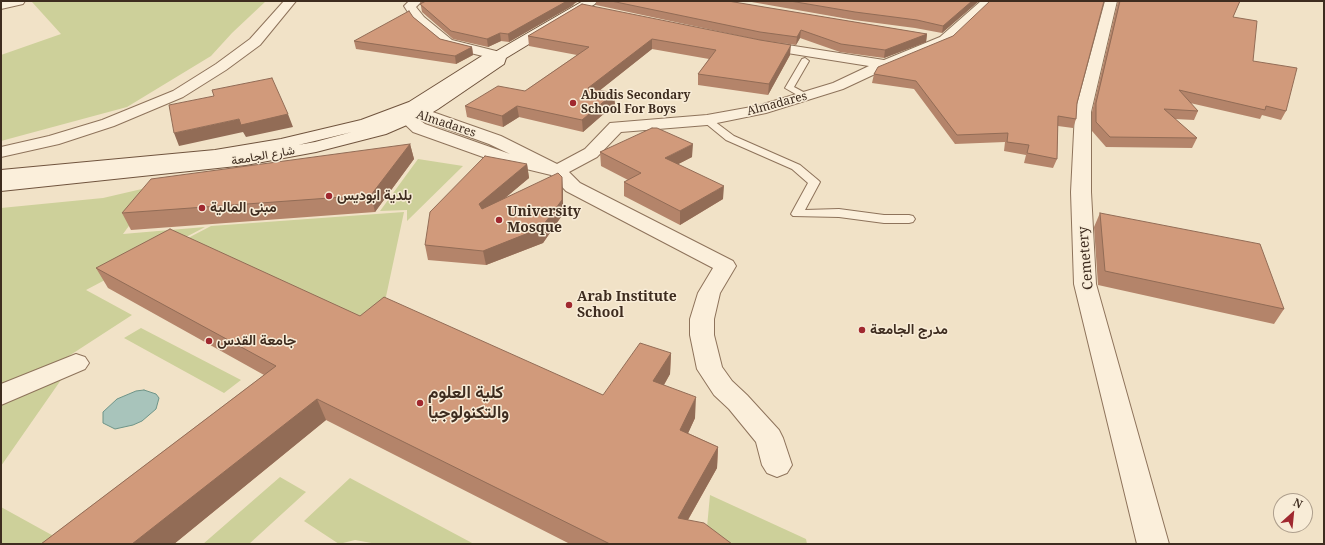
<!DOCTYPE html>
<meta charset="utf-8">
<style>
body{margin:0}
#map{position:relative;width:1325px;height:545px;overflow:hidden;background:#f1e2c7;font-family:"Noto Serif",serif}
canvas{display:block}
.frame{position:absolute;inset:0;border:2px solid #3e2c1f;pointer-events:none}
.north{position:absolute;left:1273px;top:493px;width:40px;height:40px;box-sizing:border-box;background:#f8ecd7;border:1px solid #ae9f8d;border-radius:50%;rotate:27deg;font-size:11px;font-weight:700;line-height:16px;text-align:center;color:#3e2c1f}
.north::after{content:'';display:block;margin:auto;width:14px;height:18px;background:#a0282f;clip-path:polygon(50% 0,100% 100%,50% 72%,0 100%)}
</style>
<div id="map">
<canvas width="1325" height="545"></canvas>
<div class="frame"></div>
<div class="north">N</div>
</div>
<script>
const context = document.querySelector('canvas').getContext('2d');
context.lineJoin = 'round';
function fillPath(path, color) {
  context.fillStyle = color;
  context.fill(path, 'evenodd');
}
function shape(rows) {
  const path = new Path2D();
  for (const r of rows) {
    path.moveTo(r[0], r[1]);
    for (let i = 2; i < r.length; i += 2) path.lineTo(r[i], r[i + 1]);
  }
  return path;
}
function strokePath(path, color, width, dash) {
  context.strokeStyle = color;
  context.lineWidth = width;
  context.lineCap = dash ? 'butt' : 'round';
  context.setLineDash(dash || []);
  context.stroke(path);
}
function label(font, color, halo, rows, align = 'center') {
  context.font = font + ' "Noto Serif",Vazirmatn,serif';
  context.lineWidth = 3;
  context.setLineDash([]);
  context.textBaseline = 'middle';
  context.strokeStyle = halo;
  context.fillStyle = color;
  for (const [text, x, y, turn = 0] of rows) {
    context.save();
    context.translate(x, y);
    context.rotate((+turn || 0) * Math.PI / 180);
    context.textAlign = isNaN(turn) ? turn : align;
    if (halo) context.strokeText(text, 0, 0);
    context.fillText(text, 0, 0);
    context.restore();
  }
}
const green = shape([
 [36,1,266,1,232,33,211,56,127,107,1,141,1,55,61,34,32,2],
 [418,159,463,166,407,221,407,210,380,211],
 [159,185,123,234,205,227,86,290,132,315,58,363,1,386,1,208,103,198],
 [404,212,384,306,367,320,188,238,211,226],
 [141,328,241,380,224,393,124,338],
 [63,377,1,466,1,404],
 [280,477,306,492,249,544,203,544],
 [350,478,474,544,377,544,355,540,339,544,304,521],
 [710,495,806,539,807,544,714,544,706,538],
 [1,507,68,544,1,544]
]);
const water = shape([
 [144,390,156,394,159,398,156,409,142,421,133,425,115,429,103,423,103,412,117,399,136,391,144,390]
]);
const service = shape([
 [805,58,809,61,794,87,809,95,811,97,809,99,806,100,785,88,802,59,805,58],
 [707,117,710,118,734,136,800,165,818,180,820,182,805,210,839,209,884,215,909,215,913,216,915,219,913,222,909,223,884,223,839,217,793,216,791,214,808,183,792,169,726,140,704,122,702,120,707,117]
]);
const minor = shape([
 [1,1,25,1,23,4,1,9,1,1],
 [284,1,296,1,260,45,226,70,183,97,114,126,59,144,1,157,1,147,49,136,102,120,173,91,216,64,250,39,284,1],
 [409,1,422,1,416,7,424,17,452,40,504,53,506,56,504,59,499,60,442,46,415,23,404,6,409,1],
 [981,1,994,1,950,43,890,67,843,89,766,113,707,125,621,132,597,157,569,172,580,183,733,261,736,266,720,293,714,319,714,335,722,367,732,381,747,395,779,430,783,438,792,465,787,473,777,477,767,473,762,465,756,442,729,409,714,395,697,369,690,335,690,319,698,293,713,268,566,191,551,175,497,162,413,132,392,112,394,109,400,107,427,110,501,136,557,164,585,149,610,123,707,115,757,106,833,83,869,66,762,49,757,48,755,45,757,42,762,41,884,60,940,37,981,1],
 [417,118,489,144,510,154,425,124,417,118],
 [76,354,85,357,89,363,85,369,1,405,1,384,76,354]
]);
const tertiary = shape([
 [1105,1,1117,1,1091,112,1091,192,1096,284,1169,544,1137,544,1074,284,1071,192,1075,112,1105,1]
]);
const secondary = shape([
 [583,1,597,1,595,4,506,58,504,64,438,109,423,118,386,134,316,152,246,165,1,191,1,170,215,150,281,139,361,120,409,102,485,54,495,52,583,1],
 [352,132,315,142,298,145,352,132]
]);
const wall = shape([
 [420,1,579,1,575,3,572,6,509,42,501,41,488,47,453,39,422,12],
 [596,1,727,1,927,34,926,42,884,58,840,52,800,38,796,45,759,40,596,5],
 [746,1,979,1,942,33,915,28,854,20],
 [1118,1,1240,1,1233,17,1253,61,1286,111,1281,120,1262,115,1260,119,1190,103,1198,111,1194,120,1175,119,1197,138,1192,148,1106,147,1092,131,1092,112],
 [582,4,790,55,768,95,698,85,698,74,709,59,652,49,600,90,615,104,583,132,519,117,503,127,467,117,465,106,525,91,577,55,529,46,528,36],
 [413,17,440,39,472,47,473,55,456,64,356,49,354,41],
 [953,36,1077,103,1076,119,1073,128,1058,126,1057,159,1053,168,1024,163,1026,155,1004,151,1005,142,955,144,914,89,872,83,874,74],
 [410,144,414,159,375,212,131,230,122,213],
 [600,152,692,157,678,164,723,199,680,225,624,196,624,182,628,180,601,166],
 [527,164,529,178,505,198,563,191,563,214,543,243,486,265,428,260,425,245],
 [1100,213,1284,309,1274,324,1098,285,1094,227],
 [96,268,360,316,603,395,671,353,670,374,664,385,695,418,688,433,718,447,717,468,688,520,732,544,570,544,326,420,174,544,41,544,264,375,108,288]
]);
const shadedWall = shape([
 [567,1,579,1,575,3,572,6,509,42,508,34],
 [972,1,979,1,942,33,943,26],
 [801,30,800,38,796,45,797,37],
 [500,33,501,41,488,47,487,39],
 [927,34,926,42,884,58,885,50],
 [652,39,652,49,589,99,588,88],
 [791,45,790,55,768,95,769,84],
 [472,47,473,55,456,64,455,56],
 [614,93,615,104,583,132,582,120],
 [517,106,519,117,503,127,502,116],
 [288,114,293,127,246,137,243,132,179,146,174,133,239,119],
 [410,144,414,159,375,212,371,195],
 [693,144,692,157,665,171,665,158],
 [527,164,529,178,481,218,479,204],
 [562,177,563,191,563,214,543,243,486,265,483,251],
 [724,186,723,199,680,225,680,211],
 [671,353,670,374,654,402,653,381],
 [696,397,695,418,680,451,680,430],
 [317,399,326,420,174,544,132,544],
 [718,447,717,468,677,539,678,518]
]);
const building = shape([
 [426,1,567,1,508,34,500,33,487,39,451,31,420,4,426,1],
 [611,1,728,1,927,34,885,50,841,44,801,30,797,37,760,32,611,1],
 [790,1,972,1,943,26,917,20,855,12,790,1],
 [990,1,1104,1,1077,103,1076,119,1058,116,1057,159,1027,153,1029,145,1007,142,1008,133,957,135,916,81,874,74,878,67,953,36,990,1],
 [1120,1,1240,1,1233,17,1257,21,1253,61,1297,68,1286,111,1266,106,1265,110,1179,90,1198,111,1164,109,1197,138,1110,137,1096,122,1096,103,1120,1],
 [582,4,760,40,791,45,769,84,698,74,716,50,652,39,588,88,614,93,582,120,517,106,502,116,465,106,498,86,525,91,589,47,528,36,582,4],
 [409,11,413,17,440,39,472,47,455,56,354,41,409,11],
 [272,78,288,114,241,125,239,119,174,133,169,105,214,96,212,90,272,78],
 [652,128,657,128,693,144,665,158,724,186,680,211,624,182,641,173,600,152,652,128],
 [410,144,371,195,122,213,151,179,410,144],
 [485,156,527,164,479,204,482,209,558,173,562,177,562,200,541,228,483,251,425,245,430,212,485,156],
 [1100,213,1260,244,1284,309,1105,271,1100,213],
 [170,229,360,316,384,297,603,395,640,343,671,353,653,381,696,397,680,430,718,447,678,518,704,523,732,544,610,544,317,399,132,544,41,544,276,366,96,268,170,229]
]);
const markers = [
 [573,103,4,"#a0282f"],
 [329,196,4,"#a0282f"],
 [202,208,4,"#a0282f"],
 [499,220,4,"#a0282f"],
 [569,305,4,"#a0282f"],
 [862,330,4,"#a0282f"],
 [209,341,4,"#a0282f"],
 [420,403,4,"#a0282f"]
];
const farPoinames = [
 ["Abudis Secondary",581,96],
 ["School For Boys",581,110]
];
const farStreetnames = [
 ["Almadares",777,104,-15],
 ["Almadares",446,124,18],
 ["شارع الجامعة",263,156,-10]
];
const poiNames = [
 ["بلدية ابوديس",337,196],
 ["مبنى المالية",210,208],
 ["University",507,212],
 ["Mosque",507,228],
 ["Arab Institute",577,297],
 ["School",577,313],
 ["مدرج الجامعة",870,330],
 ["جامعة القدس",217,341]
];
const streetNames = [
 ["Cemetery",1086,258,-95]
];
const nearPoinames = [
 ["كلية العلوم",428,393],
 ["والتكنولوجيا",428,413]
];
fillPath(green, '#cdd09a');
fillPath(water, '#a8c4bb');
strokePath(water, '#6e9488', 1);
strokePath(service, '#8e735b', 2);
strokePath(minor, '#8e735b', 2);
strokePath(tertiary, '#8e735b', 2);
strokePath(secondary, '#70543e', 2);
fillPath(service, '#fbefdb');
fillPath(minor, '#fbefdb');
fillPath(tertiary, '#fbefdb');
fillPath(secondary, '#fbefdb');
fillPath(wall, '#b4846a');
fillPath(shadedWall, '#926c56');
fillPath(building, '#d19a7b');
strokePath(building, '#926c56', 1);
for (const [x, y, r, color] of markers) {
  const dot = new Path2D();
  dot.arc(x, y, r, 0, 2 * Math.PI);
  context.fillStyle = color;
  context.fill(dot);
  strokePath(dot, '#f8ecd7', 1.5);
}
label('bold 12px', '#3e2c1f', '#f8ecd7', farPoinames, 'left');
label('12px', '#3e2c1f', '#f8ecd7', farStreetnames);
label('bold 14px', '#3e2c1f', '#f8ecd7', poiNames, 'left');
label('14px', '#3e2c1f', '#f8ecd7', streetNames);
label('bold 17px', '#3e2c1f', '#f8ecd7', nearPoinames, 'left');
</script>
